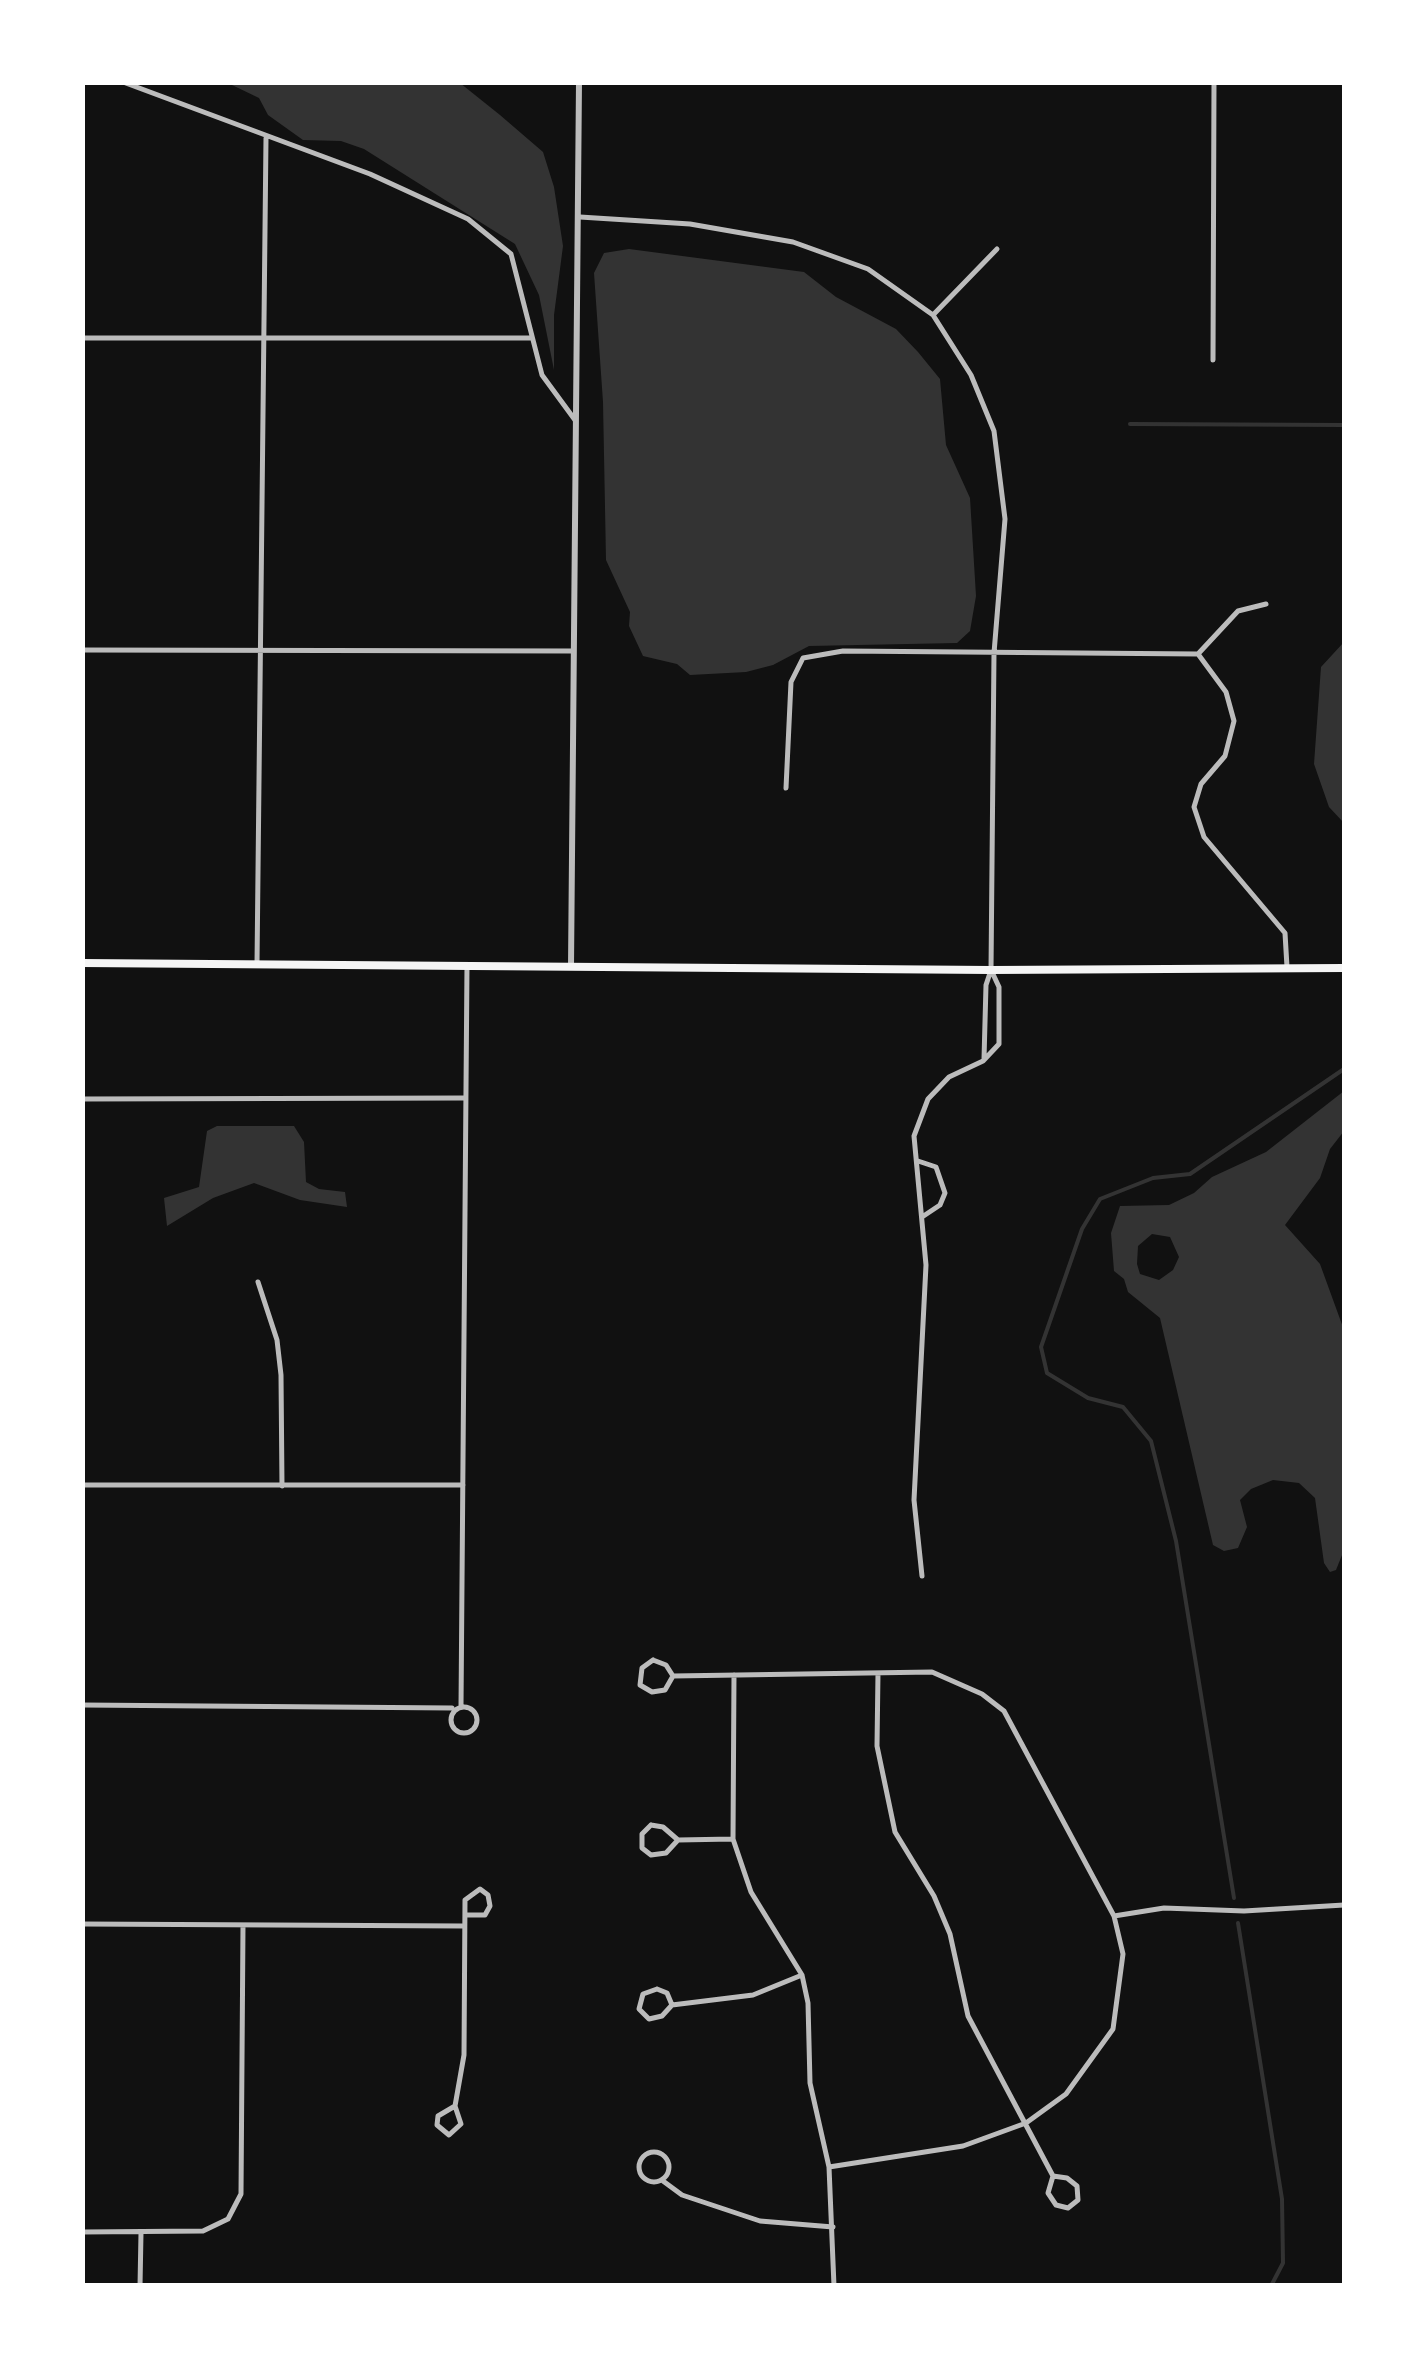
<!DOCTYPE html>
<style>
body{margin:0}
#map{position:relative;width:1427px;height:2368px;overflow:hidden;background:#111;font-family:Karla,sans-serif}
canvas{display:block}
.frame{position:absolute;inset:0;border:85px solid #fff;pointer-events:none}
</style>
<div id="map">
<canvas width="1427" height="2368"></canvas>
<div class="frame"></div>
</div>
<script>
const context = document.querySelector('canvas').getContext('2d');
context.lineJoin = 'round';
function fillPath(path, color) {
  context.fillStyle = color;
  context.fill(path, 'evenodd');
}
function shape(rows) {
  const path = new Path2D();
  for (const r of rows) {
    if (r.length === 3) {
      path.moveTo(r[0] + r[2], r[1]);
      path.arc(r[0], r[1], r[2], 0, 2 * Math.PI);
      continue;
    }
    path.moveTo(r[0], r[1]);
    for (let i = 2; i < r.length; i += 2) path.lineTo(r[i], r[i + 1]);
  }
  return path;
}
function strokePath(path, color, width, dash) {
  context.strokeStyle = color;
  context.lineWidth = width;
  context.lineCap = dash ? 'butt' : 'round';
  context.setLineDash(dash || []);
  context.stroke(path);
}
const water = shape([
 [213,83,460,83,500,115,543,152,554,187,563,246,554,315,554,370,539,295,515,244,364,149,341,141,303,140,268,115,259,98,232,85],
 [629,249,804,272,836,297,896,329,918,352,940,379,946,445,970,498,976,596,970,631,957,643,809,646,773,665,746,672,690,675,677,664,643,656,629,626,630,612,606,560,603,402,594,273,604,253],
 [1344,642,1344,823,1329,807,1314,764,1321,667],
 [1344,1091,1344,1131,1330,1149,1320,1178,1285,1225,1320,1264,1344,1330,1344,1550,1336,1570,1330,1572,1324,1563,1315,1498,1299,1483,1273,1480,1251,1489,1240,1500,1247,1527,1238,1548,1224,1551,1213,1545,1160,1318,1128,1292,1124,1279,1114,1271,1111,1233,1120,1206,1169,1205,1194,1193,1212,1177,1266,1152],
 [1152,1234,1170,1237,1179,1257,1173,1270,1159,1280,1140,1274,1137,1264,1138,1246],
 [217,1126,294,1126,304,1142,306,1182,319,1189,345,1192,347,1207,300,1200,254,1183,213,1198,167,1226,164,1198,199,1187,207,1131]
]);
const stream = shape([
 [1130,424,1344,425],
 [1234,1898,1176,1541,1151,1441,1123,1407,1088,1398,1047,1373,1041,1347,1082,1229,1100,1199,1153,1178,1190,1174,1344,1069],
 [1238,1923,1282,2199,1283,2263,1271,2286]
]);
const minor = shape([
 [123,82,370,174,468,219,511,254,542,375,575,420],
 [580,217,690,224,793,242,868,269,933,315,971,375,994,431,1005,519,994,653,991,970,986,985,984,1059],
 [933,315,997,249],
 [82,338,532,338],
 [1213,360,1214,82],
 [82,650,573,651],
 [1198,654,1226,692,1234,721,1225,756,1201,784,1194,807,1204,837,1285,933,1287,967],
 [1198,654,1238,611,1266,604],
 [786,788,791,682,803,658,843,651,1198,654],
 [257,964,266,138],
 [82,1099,463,1098],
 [918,1161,936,1167,945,1193,940,1205,922,1217],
 [258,1282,277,1340,281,1375,282,1486],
 [82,1485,463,1485],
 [922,1576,914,1500,926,1265,914,1136,928,1099,949,1077,983,1061,999,1044,999,987,992,972],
 [653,1660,666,1665,673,1676,665,1690,652,1692,640,1685,642,1668,653,1660],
 [878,1673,877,1746,895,1832,934,1896,950,1934,968,2016,1053,2176],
 [734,1675,733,1839,751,1892,802,1975,808,2003,810,2083,829,2167,834,2286],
 [673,1676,932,1672,982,1694,1004,1711,1114,1916,1123,1954,1113,2029,1066,2094,1026,2123,963,2146,829,2167],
 [82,1705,452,1708],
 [461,1706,467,965],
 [464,1720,13],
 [651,1825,663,1827,678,1840,666,1853,651,1855,642,1848,642,1834,651,1825],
 [678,1840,733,1839],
 [1114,1916,1164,1908,1244,1911,1344,1905],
 [82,1924,463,1926],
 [657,1989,667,1993,672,2005,662,2016,649,2019,639,2009,643,1994,657,1989],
 [672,2005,753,1995,802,1975],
 [455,2106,464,2055,465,1900,480,1889,488,1895,490,1906,485,1915,466,1915],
 [455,2106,461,2124,449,2135,437,2125,438,2116,455,2106],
 [654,2167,15],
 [1053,2176,1067,2178,1077,2186,1078,2200,1068,2208,1056,2205,1048,2193,1053,2176],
 [663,2181,682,2195,760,2221,833,2227],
 [82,2232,203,2231,228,2219,241,2194,243,1925],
 [140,2286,141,2233]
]);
const tertiary = shape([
 [571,966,579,82]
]);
const secondary = shape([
 [82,963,991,970,1344,968]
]);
fillPath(water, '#333');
strokePath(stream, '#333', 4);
strokePath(minor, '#bcbcbc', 5);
strokePath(tertiary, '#bcbcbc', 6);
strokePath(secondary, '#f5f5f5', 8);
</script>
